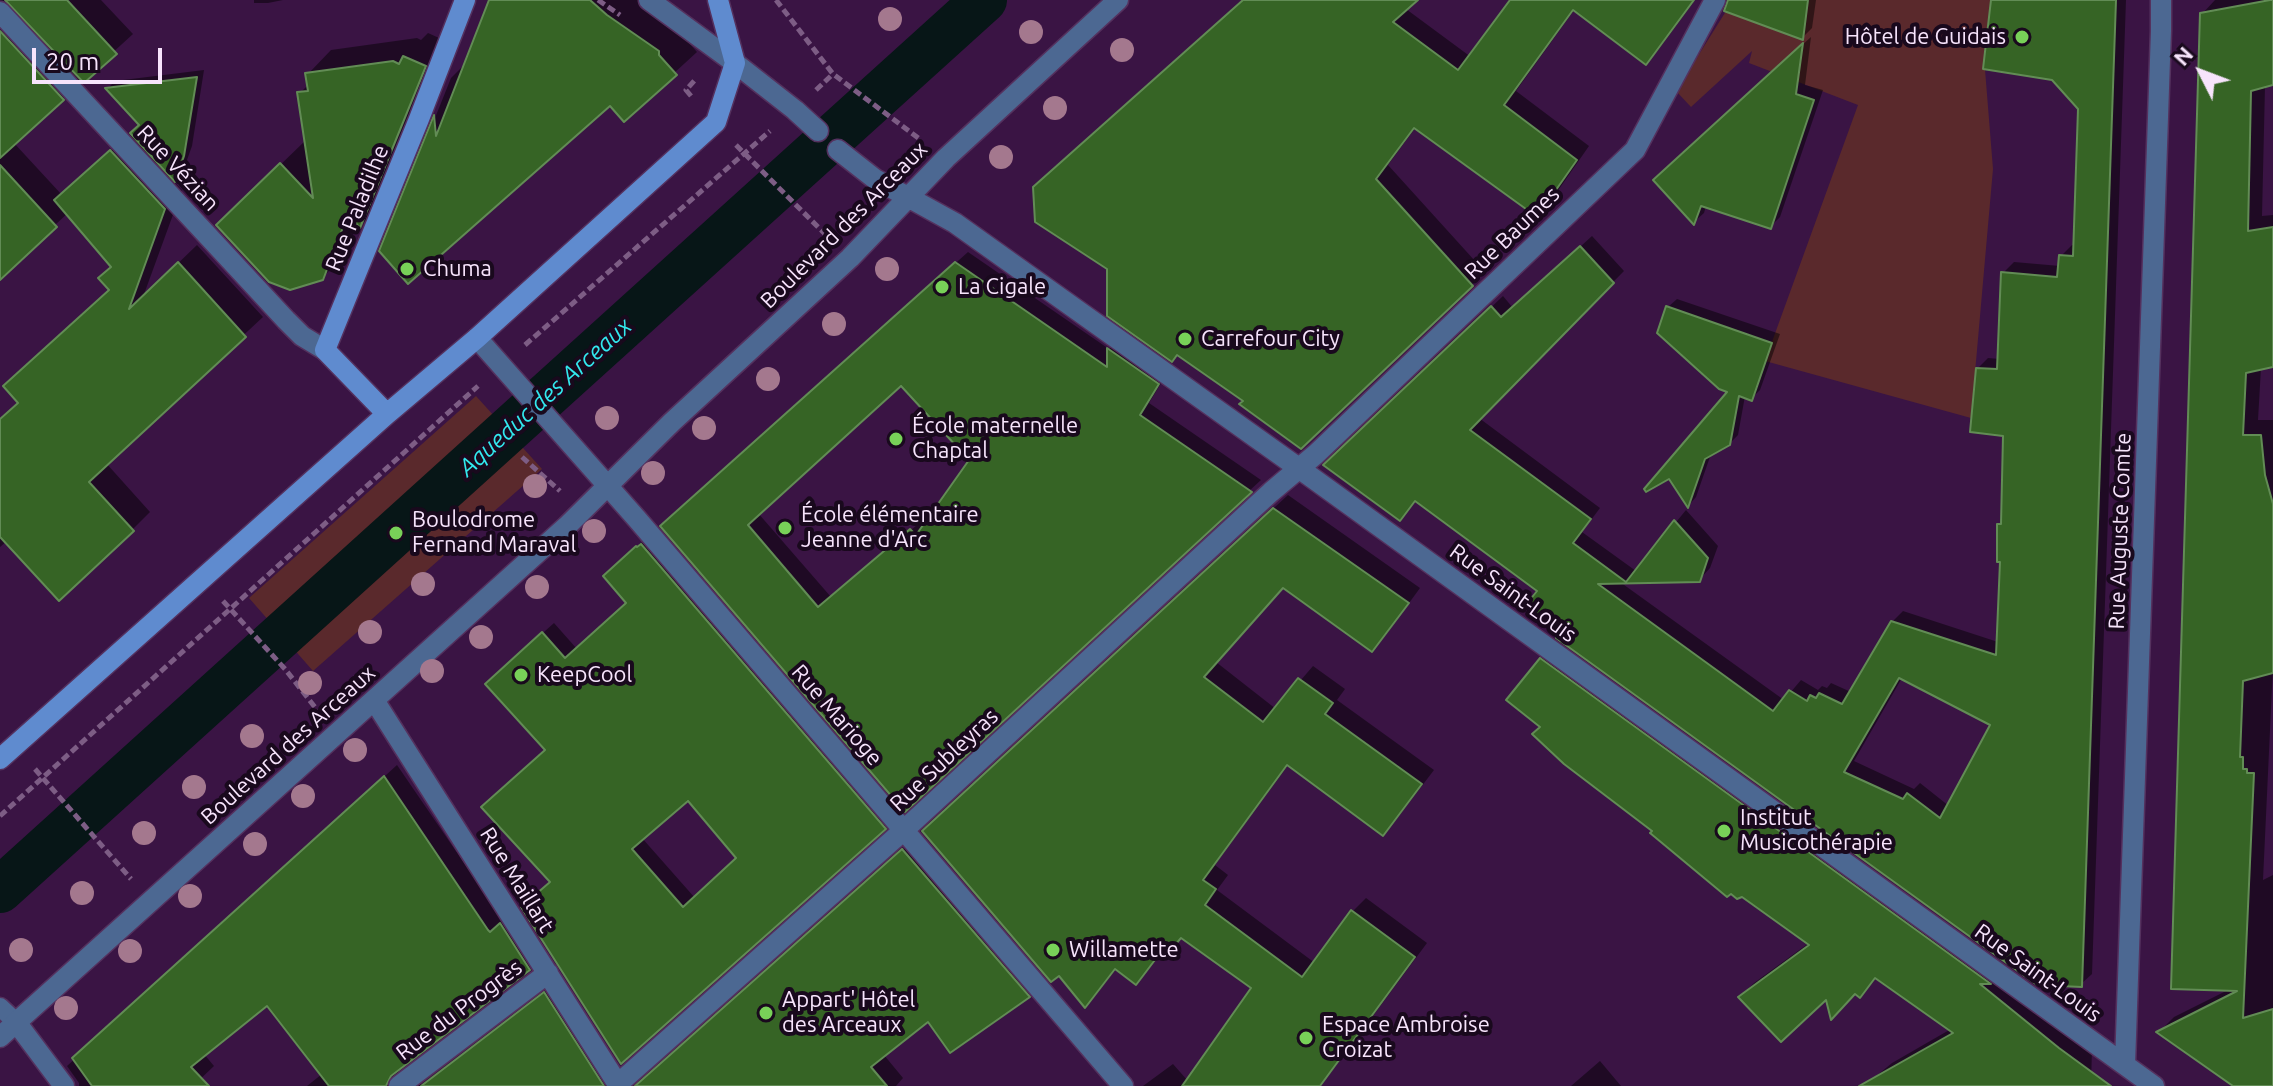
<!DOCTYPE html>
<meta charset="utf-8">
<style>
body{margin:0}
#map{position:relative;width:2273px;height:1086px;overflow:hidden;background:#3a1444;font-family:Ubuntu,sans-serif}
canvas{display:block}
.north{position:absolute;left:2161px;top:32px;width:80px;height:80px;-webkit-text-stroke:6px #19091d;paint-order:stroke;rotate:312deg;font-size:22px;font-weight:700;line-height:32px;text-align:center;color:#f7e4fc}
.north::after{content:'';display:block;margin:auto;width:28px;height:36px;background:#f7e4fc;clip-path:polygon(50% 0,100% 100%,50% 72%,0 100%)}
.scale{position:absolute;left:32px;top:48px;width:130px;height:36px;box-sizing:border-box;border:4px solid #f7e4fc;border-top:0;padding-left:10px;font-size:24px;line-height:28px;white-space:nowrap;color:#f7e4fc;-webkit-text-stroke:6px #19091d;paint-order:stroke}
</style>
<div id="map">
<canvas width="2273" height="1086"></canvas>
<div class="north">N</div>
<div class="scale">20 m</div>
</div>
<script>
const context = document.querySelector('canvas').getContext('2d');
context.lineJoin = 'round';
function fillPath(path, color) {
  context.fillStyle = color;
  context.fill(path, 'evenodd');
}
function shape(rows) {
  const path = new Path2D();
  for (const r of rows) {
    path.moveTo(r[0], r[1]);
    for (let i = 2; i < r.length; i += 2) path.lineTo(r[i], r[i + 1]);
  }
  return path;
}
function strokePath(path, color, width, dash) {
  context.strokeStyle = color;
  context.lineWidth = width;
  context.lineCap = dash ? 'butt' : 'round';
  context.setLineDash(dash || []);
  context.stroke(path);
}
function label(font, color, halo, rows, align = 'center') {
  context.font = font + ' Ubuntu,sans-serif';
  context.lineWidth = 8;
  context.setLineDash([]);
  context.textBaseline = 'middle';
  context.strokeStyle = halo;
  context.fillStyle = color;
  for (const [text, x, y, turn = 0] of rows) {
    context.save();
    context.translate(x, y);
    context.rotate((+turn || 0) * Math.PI / 180);
    context.textAlign = isNaN(turn) ? turn : align;
    if (halo) context.strokeText(text, 0, 0);
    context.fillText(text, 0, 0);
    context.restore();
  }
}
const green = shape([
 [1733,0,1803,39,1808,0,1991,0,1984,57,1993,169,1971,418,1765,361,1858,105,1749,63,1752,51,1691,107,1676,91],
 [476,396,542,469,313,671,249,598]
]);
const shadow = shape([
 [0,0,101,0,133,34,14,143,62,195,141,124,108,88,115,81,204,70,192,146,183,171,173,181,182,190,143,297,197,245,263,317,106,463,150,512,132,530,7,541,0,547,0,419,19,402,111,289,113,266,68,213,55,225,0,247],
 [254,0,283,0,268,3,254,3],
 [492,0,638,0,680,29,680,33,697,52,624,119,610,103,382,250,451,78,467,62],
 [1244,0,1415,0,1406,9,1471,57,1512,0,1688,0,1693,3,1659,49,1646,62,1575,9,1516,91,1589,146,1550,202,1536,215,1416,127,1388,165,1485,272,1472,285,1246,401],
 [1772,0,1816,0,1812,28,1803,37],
 [1993,0,2126,0,2092,974,2081,984,1564,632,1539,590,1417,500,1400,519,1326,465,1503,296,1513,308,1592,236,1624,271,1479,418,1600,508,1582,532,1636,571,1686,510,1718,546,1710,568,1699,580,1620,582,1784,700,1801,680,1818,690,1822,686,1827,688,1831,683,1851,692,1892,622,1903,611,1998,642,2002,560,1999,525,2003,521,2005,435,1977,369,1988,358,2000,359,2003,273,2014,262,2060,266,2061,256,2072,245,2075,245,2080,108],
 [1902,678,1992,724,1949,806,1920,783,1914,789,1854,761],
 [2215,0,2267,0,2262,216,2273,215,2273,365,2261,368,2258,420,2273,420,2273,666,2263,880,2273,875,2273,1086,2236,1086,2159,1032,2174,1017,2230,989,2202,14],
 [428,33,448,42,384,202,361,225,358,222,346,254,322,278,218,225,306,140,300,93,309,84,308,74,331,50,417,38,421,40],
 [1811,37,1805,85,1823,90,1780,217,1770,227,1706,206,1704,213,1694,222,1665,170],
 [968,252,1109,349,1120,338,1168,372,1149,403,1261,480,905,809,674,515],
 [901,383,972,460,926,524,923,520,831,597,758,513],
 [1677,299,1780,334,1760,390,1752,398,1745,396,1738,435,1729,444,1711,454,1696,497,1689,505,1670,477,1730,391,1668,307],
 [1288,495,1420,588,1385,636,1371,649,1284,586,1216,662,1276,709,1313,666,1345,689,1337,700,1434,770,1396,820,1383,833,1289,764,1215,865,1228,875,1217,890,1315,963,1353,911,1366,898,1427,943,1321,1086,1143,1086,1173,1064,1188,1081,1254,988,1182,937,1169,950,1166,947,1136,982,1117,968,1098,992,1085,1006,938,818],
 [648,537,895,817,621,1061,552,881,547,749,498,673,554,623,577,649,628,602,616,566],
 [688,798,738,858,695,898,642,838],
 [1555,645,2092,1048,2091,1086,1864,1086,1892,1063,1951,1029,1877,977,1860,995,1856,992,1828,996,1740,997,1754,983,1809,943,1655,830,1542,726,1541,660],
 [397,765,501,917,542,956,529,969,399,1067,398,1075,408,1086,307,1086,322,1074,267,1003,204,1054,214,1066,193,1086,79,1086,79,1083,67,1066],
 [916,838,1041,983,1028,995,928,1020,884,1055,903,1078,896,1086,410,1086,422,1084,558,981,627,1086,638,1085],
 [1600,1061,1621,1086,1571,1086]
]);
const canal = shape([
 [0,890,984,0]
]);
const building = shape([
 [5,0,67,0,117,54,84,83,5,0],
 [489,0,590,0,607,15,659,51,659,55,677,75,624,122,610,106,408,284,379,251,434,115,436,136,489,0],
 [1243,0,1418,0,1393,22,1458,70,1510,0,1694,0,1646,65,1573,10,1504,105,1577,160,1537,217,1414,128,1376,179,1473,286,1301,449,1239,404,1243,401,1177,355,1172,362,1107,316,1107,269,1035,222,1033,187,1243,0],
 [1728,0,1808,0,1803,40,1724,11,1728,0],
 [1991,0,2116,0,2082,987,2037,985,1556,638,1561,632,1525,606,1537,591,1415,501,1400,521,1323,465,1491,306,1501,317,1580,246,1614,283,1470,430,1591,519,1573,543,1626,582,1674,520,1708,558,1700,582,1598,584,1773,711,1789,690,1807,701,1810,695,1816,698,1819,693,1842,704,1891,621,1996,655,2000,562,1997,562,1997,524,2001,524,2003,436,1970,432,1976,368,1997,369,2001,272,2057,277,2059,255,2073,256,2078,109,2052,80,1983,69,1991,0],
 [1899,678,1990,725,1940,818,1907,793,1903,799,1844,772,1899,678],
 [2270,0,2273,0,2273,85,2251,91,2248,231,2273,227,2273,367,2246,373,2243,435,2261,435,2265,475,2273,504,2273,673,2243,681,2240,757,2243,757,2243,769,2247,769,2247,773,2254,773,2243,1018,2273,1009,2273,1086,2233,1086,2156,1032,2237,991,2171,989,2200,13,2270,0],
 [0,31,64,100,0,158,0,31],
 [1803,43,1796,94,1814,100,1771,229,1701,206,1694,225,1653,180,1803,43],
 [403,56,426,66,360,228,348,214,323,280,290,290,269,282,216,225,280,163,313,198,297,92,308,91,305,73,393,61,399,64,403,56],
 [197,77,184,156,175,182,130,133,139,125,105,88,197,77],
 [110,150,165,209,129,309,178,262,246,337,89,482,134,531,59,601,0,537,0,419,18,403,3,386,109,290,98,278,111,267,54,200,110,150],
 [0,165,57,227,0,280,0,165],
 [955,262,1107,367,1107,348,1159,384,1140,415,1252,492,905,812,660,526,955,262],
 [901,386,969,460,916,535,910,529,818,607,748,525,901,386],
 [1666,306,1772,343,1752,401,1739,396,1730,445,1705,459,1688,508,1669,479,1646,492,1644,489,1727,392,1719,389,1657,333,1666,306],
 [1273,508,1409,603,1372,652,1283,588,1204,677,1263,722,1298,678,1333,703,1325,714,1422,784,1383,836,1287,765,1203,880,1216,889,1205,905,1302,977,1351,910,1415,957,1320,1086,1182,1086,1251,988,1181,938,1169,952,1164,948,1136,985,1115,969,1085,1008,1059,976,1051,982,922,831,1273,508],
 [641,544,886,829,621,1064,521,907,550,882,481,807,545,750,485,684,542,632,565,658,626,603,603,576,636,546,637,547,641,544],
 [688,801,736,858,683,907,632,849,688,801],
 [1540,658,1991,984,1980,984,2059,1048,2111,1086,1859,1086,1953,1033,1875,978,1860,998,1855,994,1831,1020,1826,1000,1781,1042,1738,997,1809,945,1742,897,1737,899,1731,894,1727,897,1650,833,1652,831,1564,764,1532,734,1540,727,1506,700,1540,658],
 [384,776,488,930,490,932,500,923,530,970,391,1076,386,1086,329,1086,267,1006,191,1067,209,1086,92,1086,72,1058,384,776],
 [902,849,1030,997,950,1053,928,1022,871,1067,887,1086,635,1086,902,849],
 [544,992,604,1086,421,1086,544,992]
]);
const path = shape([
 [598,0,620,15],
 [776,0,833,74,921,140],
 [816,90,833,74],
 [691,96,686,90,695,80],
 [736,145,828,237],
 [525,345,770,131],
 [522,457,560,491],
 [223,601,285,669,318,711],
 [35,769,131,879],
 [0,816,478,386]
]);
const lane = shape([
 [0,1007,16,1022]
]);
const street = shape([
 [649,0,735,63,795,110,818,131],
 [0,12,286,320,302,336,325,350],
 [838,150,875,179,955,223,1300,469,2154,1086],
 [477,338,637,519,1123,1086],
 [374,700,619,1086],
 [16,1022,64,1086],
 [0,1037,567,526,672,422,850,258,946,158,1118,0],
 [2125,1064,2161,31,2161,0],
 [618,1084,904,830,1271,492,1316,454,1635,150,1715,0],
 [399,1086,548,973]
]);
const secondary = shape([
 [387,414,325,350,419,119,465,0],
 [0,759,387,414,477,338,716,122,735,63,718,0]
]);
const trees = [
 [890,19],
 [1031,32],
 [1122,50],
 [1055,108],
 [1001,157],
 [887,269],
 [834,324],
 [768,379],
 [607,418],
 [704,428],
 [653,473],
 [535,486],
 [594,531],
 [423,584],
 [537,587],
 [370,632],
 [481,637],
 [432,671],
 [310,683],
 [252,736],
 [355,750],
 [194,787],
 [303,796],
 [144,833],
 [255,844],
 [82,893],
 [190,896],
 [21,950],
 [130,951],
 [66,1008]
];
const markers = [
 [2022,37,8,"#78d158"],
 [407,269,8,"#78d158"],
 [942,287,8,"#78d158"],
 [1185,339,8,"#78d158"],
 [896,439,8,"#78d158"],
 [785,528,8,"#78d158"],
 [396,533,8,"#78d158"],
 [521,675,8,"#78d158"],
 [1724,831,8,"#78d158"],
 [1053,950,8,"#78d158"],
 [766,1013,8,"#78d158"],
 [1306,1038,8,"#78d158"]
];
const poiNames = [
 ["Hôtel de Guidais",2006,37,"right"],
 ["Chuma",423,269],
 ["La Cigale",958,287],
 ["Carrefour City",1201,339],
 ["École maternelle",912,426],
 ["Chaptal",912,451],
 ["École élémentaire",801,515],
 ["Jeanne d'Arc",801,540],
 ["Boulodrome",412,520],
 ["Fernand Maraval",412,545],
 ["KeepCool",537,675],
 ["Institut",1740,818],
 ["Musicothérapie",1740,843],
 ["Willamette",1069,950],
 ["Appart' Hôtel",782,1000],
 ["des Arceaux",782,1025],
 ["Espace Ambroise",1322,1025],
 ["Croizat",1322,1050]
];
const streetNames = [
 ["Rue Vézian",178,168,47],
 ["Rue Paladilhe",357,208,-68],
 ["Boulevard des Arceaux",844,225,-45],
 ["Rue Baumes",1512,233,-44],
 ["Rue Auguste Comte",2120,531,-88],
 ["Rue Saint-Louis",1513,593,36],
 ["Rue Marioge",837,715,49],
 ["Boulevard des Arceaux",288,745,-42],
 ["Rue Subleyras",944,760,-43],
 ["Rue Maillart",517,880,58],
 ["Rue Saint-Louis",2038,973,36],
 ["Rue du Progrès",459,1010,-37]
];
const waterNames = [
 ["Aqueduc des Arceaux",545,397,-42]
];
fillPath(green, '#5a292c');
fillPath(shadow, '#0007');
strokePath(canal, '#071617', 46);
fillPath(building, '#366425');
strokePath(building, '#628c55', 2);
strokePath(lane, '#54315e', 21);
strokePath(street, '#54315e', 23);
strokePath(secondary, '#54315e', 23);
strokePath(path, '#7d5d85', 5, [8, 4]);
strokePath(lane, '#4c6892', 18);
strokePath(street, '#4c6892', 20);
strokePath(secondary, '#5f8bcf', 20);
context.fillStyle = '#a4788e';
for (const [x, y] of trees) {
  context.beginPath();
  context.arc(x, y, 12, 0, 2 * Math.PI);
  context.fill();
}
for (const [x, y, r, color] of markers) {
  const dot = new Path2D();
  dot.arc(x, y, r, 0, 2 * Math.PI);
  context.fillStyle = color;
  context.fill(dot);
  strokePath(dot, '#19091d', 3);
}
label('22px', '#f7e4fc', '#19091d', poiNames, 'left');
label('22px', '#f7e4fc', '#19091d', streetNames);
label('italic 24px', '#32e8ee', '#19091d', waterNames);
</script>
